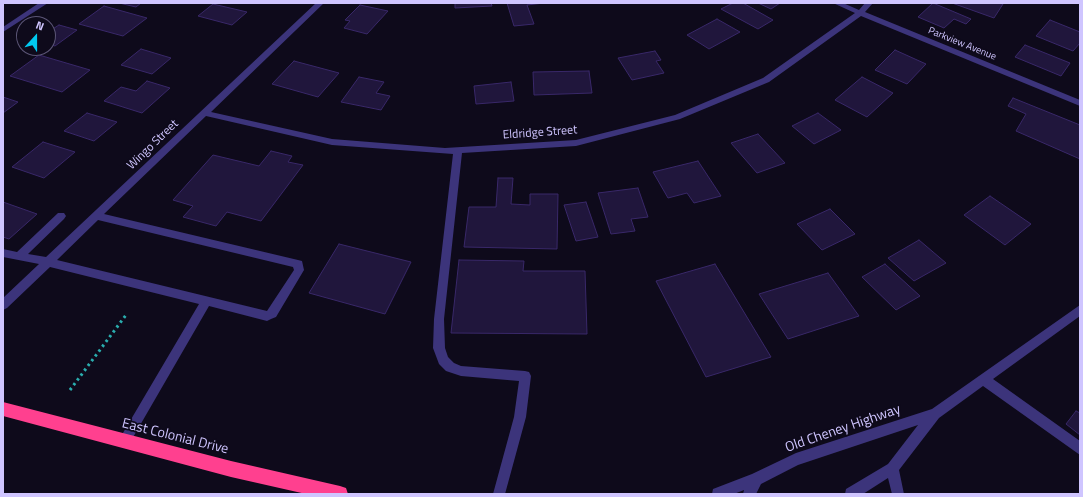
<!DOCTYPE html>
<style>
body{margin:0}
#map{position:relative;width:1083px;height:497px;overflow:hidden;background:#0e0a1b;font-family:"Titillium Web",sans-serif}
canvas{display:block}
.frame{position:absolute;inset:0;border:4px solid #cfc5ff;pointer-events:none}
.north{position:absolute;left:16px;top:16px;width:40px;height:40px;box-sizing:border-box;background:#0e0a1b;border:1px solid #5b5576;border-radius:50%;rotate:21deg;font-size:11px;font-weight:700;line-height:16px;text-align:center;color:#cfc5ff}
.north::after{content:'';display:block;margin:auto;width:14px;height:18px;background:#00c8f0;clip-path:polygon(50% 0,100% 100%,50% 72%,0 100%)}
</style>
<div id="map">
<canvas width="1083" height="497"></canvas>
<div class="frame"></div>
<div class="north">N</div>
</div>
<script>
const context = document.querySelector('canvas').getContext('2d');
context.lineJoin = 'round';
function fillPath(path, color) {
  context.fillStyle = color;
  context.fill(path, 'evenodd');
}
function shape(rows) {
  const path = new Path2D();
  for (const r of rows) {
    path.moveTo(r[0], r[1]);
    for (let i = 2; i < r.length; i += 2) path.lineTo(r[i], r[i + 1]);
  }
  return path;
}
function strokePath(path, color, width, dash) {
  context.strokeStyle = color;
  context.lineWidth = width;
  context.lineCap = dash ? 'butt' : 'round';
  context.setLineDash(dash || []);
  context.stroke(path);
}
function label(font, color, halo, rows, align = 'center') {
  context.font = font + ' "Titillium Web",sans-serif';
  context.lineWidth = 3.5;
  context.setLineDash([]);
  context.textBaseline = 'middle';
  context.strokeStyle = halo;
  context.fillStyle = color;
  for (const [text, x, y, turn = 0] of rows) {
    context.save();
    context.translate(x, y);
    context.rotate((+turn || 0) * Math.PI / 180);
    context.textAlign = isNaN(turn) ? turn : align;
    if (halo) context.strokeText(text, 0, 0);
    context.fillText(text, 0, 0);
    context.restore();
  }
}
const building = shape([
 [119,3,141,3,136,7,119,3],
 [455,3,491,3,492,6,455,8,455,3],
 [507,3,544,3,527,5,534,24,514,26,507,3],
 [733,3,743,3,773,20,758,29,721,9,733,3],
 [758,3,780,3,771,9,758,3],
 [933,3,971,19,966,24,954,19,944,28,918,17,933,3],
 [952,3,998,3,1003,4,994,18,952,3],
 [213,4,247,12,232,25,198,16,213,4],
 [360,5,388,11,367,34,344,28,350,21,345,20,360,5],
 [104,6,147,18,123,36,79,24,104,6],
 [717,19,740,32,709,49,687,35,717,19],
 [1050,20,1080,32,1080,43,1073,51,1036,36,1050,20],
 [59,25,77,30,55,46,48,44,48,32,59,25],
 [1025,45,1070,63,1061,76,1015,57,1025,45],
 [141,49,171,58,152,74,121,65,141,49],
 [895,50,926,64,907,84,875,70,895,50],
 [655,51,661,60,656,61,664,73,632,80,618,58,655,51],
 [39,55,90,70,62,92,10,76,39,55],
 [294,61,339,73,318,97,272,84,294,61],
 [589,71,592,93,534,95,533,72,589,71],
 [359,77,384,82,376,93,390,96,381,110,341,102,359,77],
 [862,77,893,93,867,117,835,100,862,77],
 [147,81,170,88,142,113,104,101,121,87,136,91,147,81],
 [511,82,514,101,476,104,474,86,511,82],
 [3,97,18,102,3,113,3,97],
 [1013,98,1080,125,1080,159,1016,131,1026,114,1008,106,1013,98],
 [87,113,117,122,94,141,64,131,87,113],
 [818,113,841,130,814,144,792,126,818,113],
 [758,134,785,163,757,173,731,143,758,134],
 [43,142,75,152,44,178,12,167,43,142],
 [271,151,292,156,288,162,303,165,261,221,227,212,216,226,183,217,193,206,173,200,213,155,259,166,271,151],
 [698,161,721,196,694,203,687,193,668,198,653,172,698,161],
 [498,178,513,178,511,204,530,205,530,194,558,194,557,249,464,247,469,207,496,207,498,178],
 [638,188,648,217,631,219,635,231,611,234,598,193,638,188],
 [990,196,1031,224,1005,245,964,215,990,196],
 [3,202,37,214,9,239,3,237,3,202],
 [586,202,598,237,576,241,564,205,586,202],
 [830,209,855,234,822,250,797,224,830,209],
 [919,240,946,263,914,281,888,258,919,240],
 [339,244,411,262,385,314,309,293,339,244],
 [459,260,524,261,523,271,585,271,587,334,451,333,459,260],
 [715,264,771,357,706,377,656,281,715,264],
 [885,264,920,296,896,310,862,277,885,264],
 [828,273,859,316,788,339,759,294,828,273],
 [1076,411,1080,413,1080,435,1066,424,1076,411]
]);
const path = shape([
 [70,390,126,315]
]);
const minor = shape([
 [39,3,48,3,3,32,3,27,39,3],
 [316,3,324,3,211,112,332,139,445,148,576,140,675,115,763,78,855,13,833,3,843,3,859,10,865,3,873,3,865,12,1080,100,1080,106,861,16,769,82,680,119,576,146,462,153,444,319,445,348,448,357,454,363,461,366,525,371,529,372,531,376,526,417,505,494,493,494,514,417,519,381,461,376,446,371,439,364,433,348,434,319,453,154,332,145,206,116,104,214,298,260,302,261,304,270,276,317,271,319,267,321,209,306,128,446,124,448,120,446,118,442,120,438,199,304,50,267,7,308,3,310,3,298,39,264,3,257,3,249,17,252,58,213,64,213,66,216,64,219,28,254,46,257,316,3],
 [98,220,293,267,294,270,267,311,57,260,98,220],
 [1080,305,1080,316,993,379,1080,441,1080,455,983,386,939,418,899,470,904,494,892,494,888,478,863,494,845,494,846,489,888,464,918,425,798,465,761,484,756,494,743,494,744,490,734,494,712,494,713,489,752,474,796,453,932,409,1080,305]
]);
const highway = shape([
 [3,402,231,461,340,486,346,488,348,494,306,494,231,477,3,416,3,402]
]);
const farStreetnames = [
 ["Parkview Avenue",962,44,22]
];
const streetNames = [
 ["Eldridge Street",540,133,-4],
 ["Wingo Street",153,145,-44]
];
const nearStreetnames = [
 ["Old Cheney Highway",843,429,-19],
 ["East Colonial Drive",175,437,14]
];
fillPath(building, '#20163c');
strokePath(building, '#392869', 1);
strokePath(path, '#2aadae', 3, [2.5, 3.5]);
fillPath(minor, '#3c347b');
fillPath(highway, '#ff408f');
label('10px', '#cfc5ff', '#0e0a1b', farStreetnames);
label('12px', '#cfc5ff', '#0e0a1b', streetNames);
label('14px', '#cfc5ff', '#0e0a1b', nearStreetnames);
</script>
